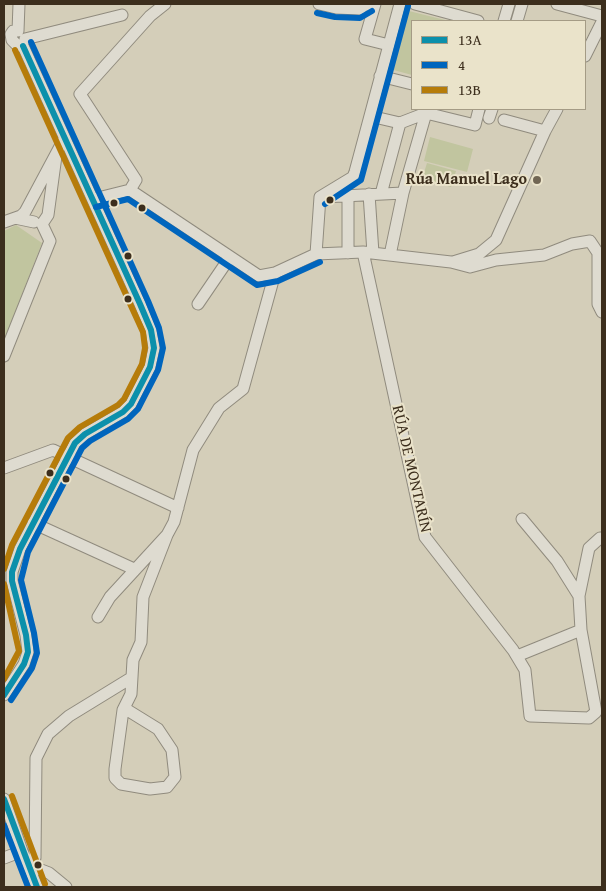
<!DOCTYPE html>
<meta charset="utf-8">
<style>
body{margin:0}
#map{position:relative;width:606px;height:891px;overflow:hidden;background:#d4ceb9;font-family:"Gentium Book Plus",serif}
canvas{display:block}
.frame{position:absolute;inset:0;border:5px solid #3c2e1d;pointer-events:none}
.legend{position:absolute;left:411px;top:20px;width:175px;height:90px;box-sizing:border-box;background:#eae3ca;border:1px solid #a49b85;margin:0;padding:6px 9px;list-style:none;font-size:15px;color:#3c2e1d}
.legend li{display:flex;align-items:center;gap:10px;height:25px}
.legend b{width:25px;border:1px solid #a49b85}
</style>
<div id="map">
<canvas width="606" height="891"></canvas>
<div class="frame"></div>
<ul class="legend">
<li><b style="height:6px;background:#0c90ab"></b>13A</li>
<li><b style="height:6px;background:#0065bd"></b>4</li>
<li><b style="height:6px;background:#b67c0a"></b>13B</li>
</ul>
</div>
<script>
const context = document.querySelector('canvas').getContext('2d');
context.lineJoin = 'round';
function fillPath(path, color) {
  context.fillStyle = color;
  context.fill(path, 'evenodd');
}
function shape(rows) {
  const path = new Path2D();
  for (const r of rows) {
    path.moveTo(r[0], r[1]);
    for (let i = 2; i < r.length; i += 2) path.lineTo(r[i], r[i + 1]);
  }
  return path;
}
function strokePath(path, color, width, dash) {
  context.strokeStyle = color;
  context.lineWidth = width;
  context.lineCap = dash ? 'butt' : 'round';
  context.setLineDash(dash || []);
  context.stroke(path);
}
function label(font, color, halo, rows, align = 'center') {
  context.font = font + ' "Gentium Book Plus",serif';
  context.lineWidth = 4;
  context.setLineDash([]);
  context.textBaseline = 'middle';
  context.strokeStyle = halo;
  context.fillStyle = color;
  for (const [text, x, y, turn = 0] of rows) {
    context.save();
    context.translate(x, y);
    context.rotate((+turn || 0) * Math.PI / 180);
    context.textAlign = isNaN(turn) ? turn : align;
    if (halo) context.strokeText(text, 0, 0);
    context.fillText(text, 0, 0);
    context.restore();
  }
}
const green = shape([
 [409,11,449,21,412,21,412,75,390,69,389,65,405,12],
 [430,137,473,149,467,172,424,161],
 [427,163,456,171,451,187,422,179],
 [16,225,42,243,4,341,4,231]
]);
const minor = shape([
 [319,4,336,8,360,9,366,4],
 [375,4,365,39,389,45],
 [415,4,478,21],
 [557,4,602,16],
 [504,21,509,4],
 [517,21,522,4],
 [18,31,13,31,11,34,12,40,18,46,23,46],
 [18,31,19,4],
 [25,39,122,15],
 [585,56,602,22],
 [380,76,412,84],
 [370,116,400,123,426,113,475,125,479,109],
 [489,118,492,109],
 [504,120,545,131],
 [130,190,136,180,80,94,150,16,165,4],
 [369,194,373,253],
 [381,194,400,123],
 [348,195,348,253],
 [320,197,353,177,355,172,400,4],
 [323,197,403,193],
 [94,199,130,190,259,276,275,273,316,254,363,252,451,262,470,267,496,260,544,255,572,244,590,241,598,253,598,304,602,312],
 [15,218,34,222],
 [4,222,21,216,25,212,64,139],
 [42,224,48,215,56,156],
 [363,252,425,537,513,650,525,670,530,716,589,718,596,712,581,630,579,596,589,548,600,538,602,538],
 [316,254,320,197],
 [390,255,403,193,426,113],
 [453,262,479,254,496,240,545,131,557,109],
 [198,304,230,257],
 [4,356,50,241,42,224],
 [4,468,53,450,178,508],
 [522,519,557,561,579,596],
 [33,523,134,569],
 [98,617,110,597,167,535,174,522,193,450,219,408,243,389,275,273],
 [517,656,581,630],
 [4,695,24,664,28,652,26,635,12,581,12,572,20,549,75,443,85,434,123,412,131,404,150,367,154,348,151,330,140,304,23,46],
 [124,708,158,729,172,750,175,777,167,787,150,789,121,784,115,778,115,769,123,710,131,694,133,660,141,642,143,597,167,535],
 [4,799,22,851,37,887],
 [4,858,22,851],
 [27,863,35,858,36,758,48,734,69,716,131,678],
 [28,865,49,873,66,887]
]);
const bus1 = shape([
 [4,695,24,664,28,652,26,635,12,581,12,572,20,549,75,443,85,434,123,412,131,404,150,367,154,348,151,330,140,304,23,46],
 [4,799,37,887]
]);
const bus2 = shape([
 [317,13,335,17,360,18,372,11],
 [325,204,361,180,408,6],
 [96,207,128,199,257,285,278,281,320,262],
 [11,700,32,668,37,653,34,633,21,580,28,552,82,448,90,441,128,419,138,409,158,370,163,348,159,328,148,301,31,42],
 [4,825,28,887]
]);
const bus3 = shape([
 [4,569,12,545,68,438,80,427,118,405,124,399,142,364,145,348,143,332,132,308,15,50],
 [4,584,19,651,4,679],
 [12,796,45,884]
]);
const markers = [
 [537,180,5,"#716654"],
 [330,200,4.5,"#3c2e1d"],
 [114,203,4.5,"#3c2e1d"],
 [142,208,4.5,"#3c2e1d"],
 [128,256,4.5,"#3c2e1d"],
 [128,299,4.5,"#3c2e1d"],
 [50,473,4.5,"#3c2e1d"],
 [66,479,4.5,"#3c2e1d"],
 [38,865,4.5,"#3c2e1d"]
];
const poiNames = [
 ["Rúa Manuel Lago",527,180]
];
const streetNames = [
 ["RÚA DE MONTARÍN",411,469,77]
];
fillPath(green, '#c1c59f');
strokePath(minor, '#908b7e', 13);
strokePath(minor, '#dedbd0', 11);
strokePath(bus1, '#0c90ab', 6);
strokePath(bus2, '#0065bd', 6);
strokePath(bus3, '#b67c0a', 6);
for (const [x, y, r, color] of markers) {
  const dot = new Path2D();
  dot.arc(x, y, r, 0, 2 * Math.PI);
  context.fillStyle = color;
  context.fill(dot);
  strokePath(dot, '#eae3ca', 2);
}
label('bold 16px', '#3c2e1d', '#eae3ca', poiNames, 'right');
label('16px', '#3c2e1d', '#eae3ca', streetNames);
</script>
